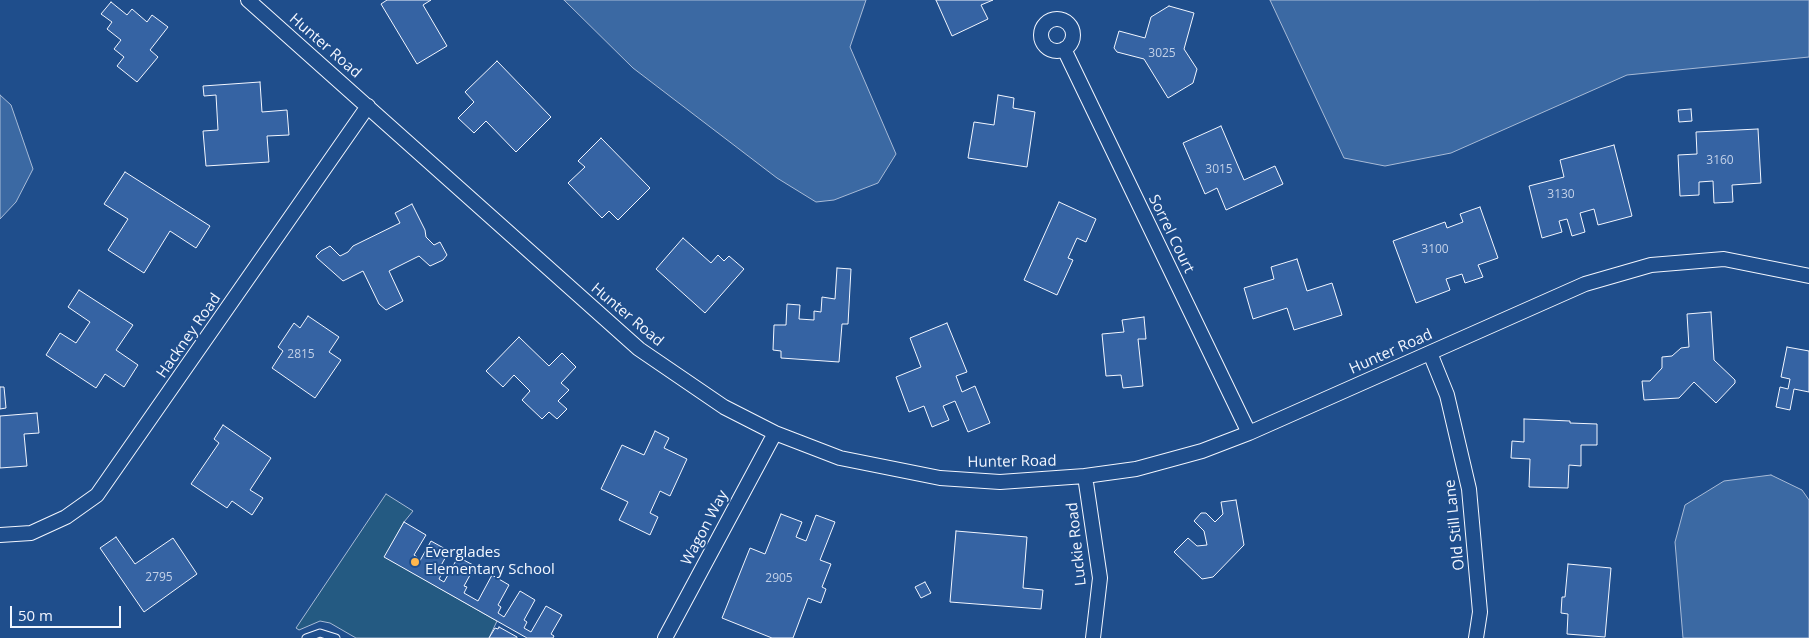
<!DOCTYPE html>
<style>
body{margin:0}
#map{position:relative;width:1809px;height:638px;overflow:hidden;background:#1f4e8c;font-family:"Open Sans",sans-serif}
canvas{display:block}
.scale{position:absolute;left:10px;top:606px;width:111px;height:22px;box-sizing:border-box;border:2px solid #f2f6ff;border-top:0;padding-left:6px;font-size:15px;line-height:18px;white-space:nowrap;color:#f2f6ff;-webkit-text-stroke:4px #1f4e8c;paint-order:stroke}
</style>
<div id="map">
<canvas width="1809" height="638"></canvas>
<div class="scale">50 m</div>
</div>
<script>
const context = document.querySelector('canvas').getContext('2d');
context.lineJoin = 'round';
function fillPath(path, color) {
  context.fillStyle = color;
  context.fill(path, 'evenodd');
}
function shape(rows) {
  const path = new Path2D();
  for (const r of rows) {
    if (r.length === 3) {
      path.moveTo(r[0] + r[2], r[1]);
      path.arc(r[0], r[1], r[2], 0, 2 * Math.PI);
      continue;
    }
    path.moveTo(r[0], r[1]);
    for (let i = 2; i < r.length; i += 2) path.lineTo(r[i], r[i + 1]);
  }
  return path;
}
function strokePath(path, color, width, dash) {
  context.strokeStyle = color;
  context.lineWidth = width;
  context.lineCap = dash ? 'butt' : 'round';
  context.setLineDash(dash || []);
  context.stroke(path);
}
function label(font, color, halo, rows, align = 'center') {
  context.font = font + ' "Open Sans",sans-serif';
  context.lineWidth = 4;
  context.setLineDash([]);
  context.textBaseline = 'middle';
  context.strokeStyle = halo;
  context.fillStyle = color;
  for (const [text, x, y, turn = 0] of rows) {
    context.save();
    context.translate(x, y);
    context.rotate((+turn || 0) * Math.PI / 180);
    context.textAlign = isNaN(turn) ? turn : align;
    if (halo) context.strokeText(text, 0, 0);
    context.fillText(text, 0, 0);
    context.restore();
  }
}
const green = shape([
 [386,494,413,511,404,522,385,557,497,621,489,638,356,638,330,623,320,621,299,630,296,628,386,494]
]);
const water = shape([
 [564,0,866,0,850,47,896,154,878,183,834,200,816,202,777,178,633,68,564,0],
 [1270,0,1809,0,1809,57,1627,75,1451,153,1385,166,1344,158,1270,0],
 [0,95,11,105,33,169,16,202,0,219,0,95],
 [1771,475,1802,490,1809,500,1809,638,1683,638,1675,542,1685,505,1724,481,1771,475]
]);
const building = shape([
 [387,0,431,0,423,5,447,46,417,64,381,4,387,0],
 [936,0,993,0,981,5,988,19,952,36,936,0],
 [111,2,127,15,132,9,147,22,152,15,168,27,150,50,158,57,137,82,117,66,124,57,114,49,121,40,107,29,112,22,101,14,111,2],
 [1169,6,1194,13,1184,49,1197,69,1193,83,1168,98,1144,59,1117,52,1114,48,1119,31,1145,38,1151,17,1169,6],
 [497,61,551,117,516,152,486,121,474,133,458,118,474,102,465,92,497,61],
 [260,82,262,112,287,110,289,135,267,136,269,162,206,166,203,131,218,130,216,95,204,96,203,86,260,82],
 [998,95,1014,98,1013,108,1035,112,1027,167,968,158,974,122,994,125,998,95],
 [1691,109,1692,121,1679,122,1678,110,1691,109],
 [1221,126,1244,180,1275,166,1283,184,1226,210,1217,188,1205,194,1183,143,1221,126],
 [1758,129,1761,183,1732,185,1733,202,1714,203,1713,181,1699,182,1699,195,1680,196,1678,155,1697,154,1696,132,1758,129],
 [601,138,650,188,618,220,609,211,602,218,568,183,585,167,578,161,601,138],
 [1614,145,1632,216,1598,225,1594,209,1580,213,1585,232,1572,236,1567,219,1559,221,1562,232,1542,238,1529,186,1564,177,1560,160,1614,145],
 [125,172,210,226,196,248,170,231,144,273,108,250,128,219,104,204,125,172],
 [1059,202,1096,219,1086,242,1077,238,1068,258,1073,260,1057,295,1024,280,1059,202],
 [412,204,425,230,426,237,434,245,440,242,447,255,443,260,430,266,419,256,389,271,403,301,386,310,379,304,363,271,343,281,317,258,316,256,321,251,330,246,340,256,348,252,353,246,400,223,395,213,412,204],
 [1480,207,1498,258,1478,265,1483,277,1465,283,1462,274,1446,279,1450,290,1416,303,1393,241,1445,222,1447,228,1463,222,1460,214,1480,207],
 [683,238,711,263,718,255,724,261,729,256,744,269,705,313,656,269,683,238],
 [1297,259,1307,291,1332,283,1342,315,1294,330,1287,308,1253,319,1244,288,1274,279,1271,267,1297,259],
 [837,268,851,269,848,324,842,324,839,362,781,358,781,351,773,350,774,325,786,325,787,304,800,305,799,319,814,320,814,311,821,312,822,297,835,299,837,268],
 [79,290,133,325,116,350,138,365,124,387,105,374,96,388,46,355,60,333,76,343,90,322,68,307,79,290],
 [1711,312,1714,360,1735,380,1735,383,1716,403,1694,382,1679,398,1644,400,1642,381,1650,381,1662,368,1662,357,1672,356,1681,348,1689,347,1687,314,1711,312],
 [308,316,339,337,329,352,341,360,315,398,272,368,283,351,278,347,294,323,300,328,308,316],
 [1144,317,1146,339,1138,339,1143,386,1123,388,1121,375,1106,376,1102,334,1124,332,1122,320,1144,317],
 [947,323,967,372,956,376,962,392,975,386,990,423,968,432,955,401,943,406,949,420,932,427,924,406,909,412,896,377,921,367,910,338,947,323],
 [519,337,549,366,562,353,576,367,561,383,569,390,558,401,567,409,557,419,549,412,542,419,522,400,530,391,514,375,503,387,486,371,519,337],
 [1787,347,1809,351,1809,392,1794,389,1790,410,1776,407,1780,387,1788,389,1790,379,1781,377,1787,347],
 [0,387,4,387,6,408,0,409,0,387],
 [37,413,39,433,24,434,27,466,0,468,0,416,37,413],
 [1524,419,1570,421,1570,423,1597,424,1597,445,1581,445,1581,466,1569,465,1568,488,1529,487,1530,459,1511,458,1512,441,1524,442,1524,419],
 [223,425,271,458,250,490,263,498,252,515,232,501,227,508,191,484,219,443,214,439,223,425],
 [655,431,669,438,664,448,687,459,670,496,660,491,650,513,658,517,650,535,619,520,628,502,601,489,622,445,644,455,655,431],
 [1236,500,1244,545,1213,577,1202,579,1174,552,1188,538,1197,546,1207,545,1204,531,1194,521,1201,513,1206,513,1215,522,1223,514,1221,502,1236,500],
 [781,514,802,522,796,537,806,541,816,515,835,522,820,560,831,564,822,587,826,589,821,603,808,598,793,638,772,638,722,618,750,548,765,554,781,514],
 [404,522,426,535,414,555,417,557,413,564,417,566,431,541,449,551,438,571,442,573,439,579,444,582,458,557,475,566,464,586,467,587,464,593,478,601,492,575,509,585,498,605,501,607,498,613,504,617,520,591,535,600,524,620,527,622,524,628,531,632,546,606,562,615,551,634,554,636,553,638,527,638,384,557,404,522],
 [956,531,1027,537,1023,588,1043,590,1041,609,950,602,956,531],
 [116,537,135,564,173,538,197,574,144,612,100,548,116,537],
 [1568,564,1611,568,1605,637,1567,634,1568,614,1561,613,1562,597,1565,597,1568,564],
 [925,582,931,593,921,598,915,587,925,582],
 [499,627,517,637,517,638,489,638,495,628,498,629,499,627]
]);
const lane = shape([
 [306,638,320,633,336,638]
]);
const street = shape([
 [248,0,639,349,724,407,775,433,840,458,940,478,1000,482,1085,476,1136,469,1202,451,1249,433,1585,284,1651,265,1724,259,1809,276],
 [1057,35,16],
 [1064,49,1249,433],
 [1430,353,1447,395,1469,489,1480,612,1476,638],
 [1085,476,1100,578,1093,638],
 [0,535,31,533,66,517,97,495,368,106],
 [665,638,775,433]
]);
const markers = [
 [415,562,5,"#ffb74d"]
];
const numberNames = [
 ["3025",1162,54],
 ["3160",1720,161],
 ["3015",1219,170],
 ["3130",1561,195],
 ["3100",1435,250],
 ["2815",301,355],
 ["2795",159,578],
 ["2905",779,579]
];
const streetNames = [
 ["Hunter Road",325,46,41],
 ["Sorrel Court",1171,234,64],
 ["Hunter Road",627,315,40],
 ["Hackney Road",189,336,-55],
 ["Hunter Road",1391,352,-24],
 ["Hunter Road",1012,462,-1],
 ["Old Still Lane",1455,525,-96],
 ["Wagon Way",705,528,-62],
 ["Luckie Road",1077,544,-96]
];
const poiNames = [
 ["Everglades",425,553],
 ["Elementary School",425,570]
];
fillPath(green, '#245a82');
strokePath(green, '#a8bbd7', 1);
fillPath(water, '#3b69a3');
strokePath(water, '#a8bbd7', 1);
fillPath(building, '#3563a3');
strokePath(building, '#f2f6ff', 1);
strokePath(lane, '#f2f6ff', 9);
strokePath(street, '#f2f6ff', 16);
strokePath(lane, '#1f4e8c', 7);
strokePath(street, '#1f4e8c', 14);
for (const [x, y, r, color] of markers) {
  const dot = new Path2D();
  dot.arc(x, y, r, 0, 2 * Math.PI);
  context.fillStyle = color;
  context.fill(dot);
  strokePath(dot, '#1f4e8c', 2);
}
label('12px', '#c3d1e8', null, numberNames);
label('15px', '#f2f6ff', '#1f4e8c', streetNames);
label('15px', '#f2f6ff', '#1f4e8c', poiNames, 'left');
</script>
